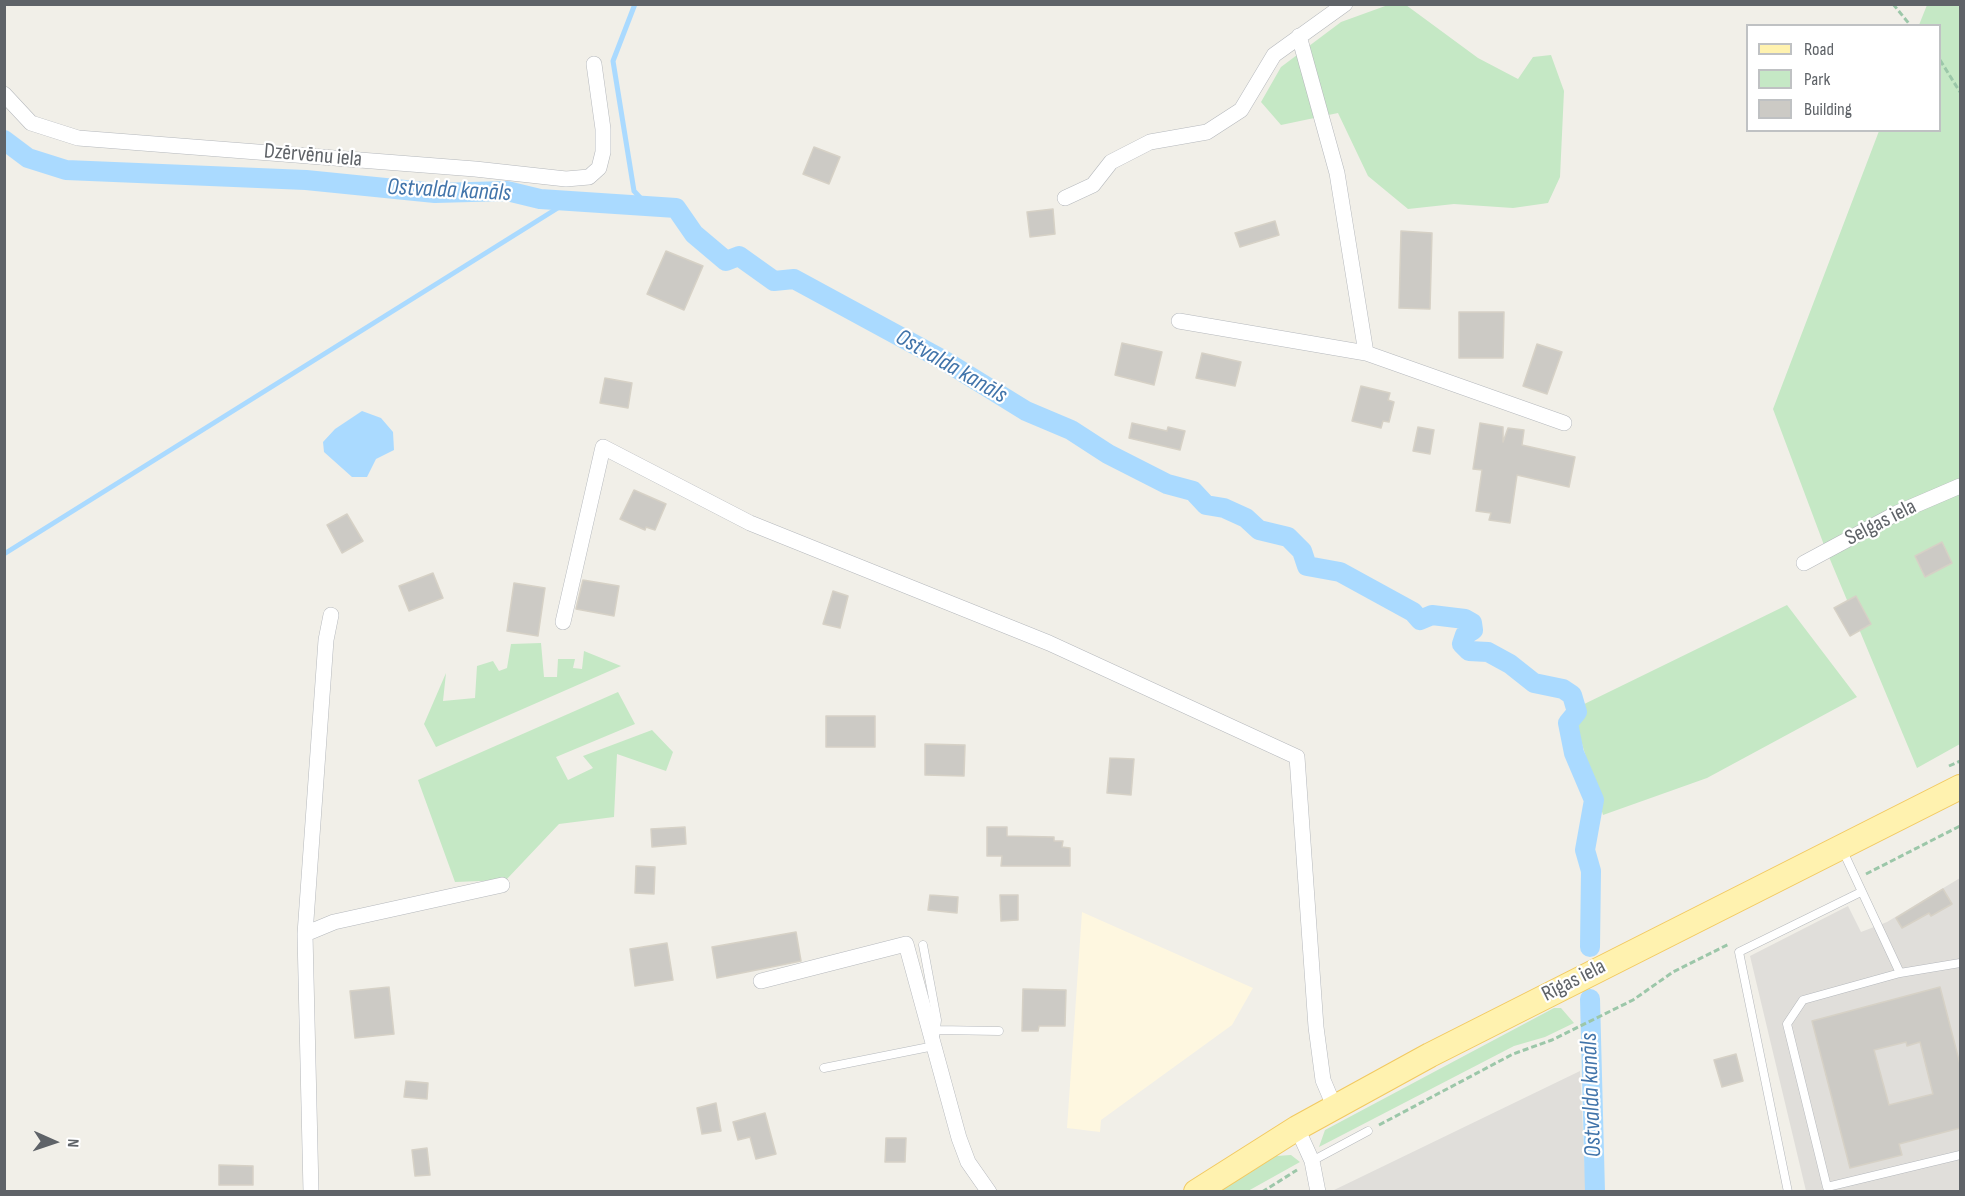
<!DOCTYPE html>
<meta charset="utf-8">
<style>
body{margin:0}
#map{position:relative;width:1965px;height:1196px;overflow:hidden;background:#f1efe8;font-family:"Sofia Sans Condensed",sans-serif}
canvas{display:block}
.frame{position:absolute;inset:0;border:6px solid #5f6368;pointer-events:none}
.legend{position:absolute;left:1746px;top:24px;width:195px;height:108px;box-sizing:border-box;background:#fff;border:2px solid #bfc1c3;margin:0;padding:8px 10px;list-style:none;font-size:18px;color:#5f6368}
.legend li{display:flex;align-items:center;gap:12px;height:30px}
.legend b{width:30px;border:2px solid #bfc1c3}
.north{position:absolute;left:24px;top:1112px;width:60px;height:60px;-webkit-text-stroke:4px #fff;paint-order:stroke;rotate:93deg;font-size:16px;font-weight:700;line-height:24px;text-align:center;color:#5f6368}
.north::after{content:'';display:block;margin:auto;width:21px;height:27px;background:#5f6368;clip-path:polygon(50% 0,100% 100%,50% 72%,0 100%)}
</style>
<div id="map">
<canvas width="1965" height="1196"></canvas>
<div class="frame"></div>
<ul class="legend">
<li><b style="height:8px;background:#fff2af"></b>Road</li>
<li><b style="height:16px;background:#c5e8c5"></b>Park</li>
<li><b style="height:16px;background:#cccac5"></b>Building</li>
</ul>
<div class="north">N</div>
</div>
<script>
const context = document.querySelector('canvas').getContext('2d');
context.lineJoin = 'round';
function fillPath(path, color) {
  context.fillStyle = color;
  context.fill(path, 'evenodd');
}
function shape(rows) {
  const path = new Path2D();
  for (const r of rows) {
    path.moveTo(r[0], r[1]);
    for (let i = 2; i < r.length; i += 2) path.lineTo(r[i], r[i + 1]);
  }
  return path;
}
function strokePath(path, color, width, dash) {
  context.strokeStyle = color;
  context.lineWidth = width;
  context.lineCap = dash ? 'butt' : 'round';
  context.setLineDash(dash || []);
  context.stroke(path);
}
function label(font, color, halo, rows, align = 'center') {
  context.font = font + ' "Sofia Sans Condensed",sans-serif';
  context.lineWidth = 4.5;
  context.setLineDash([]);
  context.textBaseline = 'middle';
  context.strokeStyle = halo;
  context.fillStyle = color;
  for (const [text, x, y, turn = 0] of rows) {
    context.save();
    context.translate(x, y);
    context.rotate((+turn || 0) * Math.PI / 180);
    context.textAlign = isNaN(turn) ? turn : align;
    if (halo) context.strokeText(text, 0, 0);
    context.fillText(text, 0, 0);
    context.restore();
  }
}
const commercial = shape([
 [1082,912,1253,988,1232,1025,1101,1120,1100,1132,1067,1128]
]);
const industrial = shape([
 [1960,878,1960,1191,1806,1191,1750,956,1848,906,1861,932,1887,922],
 [1580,1071,1586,1191,1332,1191]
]);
const green = shape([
 [1388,5,1406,5,1478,58,1518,79,1533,57,1551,55,1564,91,1560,177,1548,203,1513,208,1454,204,1408,209,1368,176,1338,113,1281,125,1261,102,1281,67,1341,22],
 [1927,5,1960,5,1960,744,1917,768,1824,545,1773,409,1879,131,1940,130,1940,26,1919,25],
 [1787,605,1857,697,1707,778,1603,815,1572,710],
 [541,643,544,677,557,677,558,659,575,659,573,668,582,669,584,651,621,666,436,747,424,724,446,673,443,701,475,698,477,666,493,661,499,671,507,668,511,644],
 [618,692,635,724,556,757,568,780,593,768,583,756,652,730,673,752,666,771,617,754,614,817,559,824,506,880,455,882,418,780],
 [1554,1008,1561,1008,1574,1023,1545,1037,1514,1046,1319,1147,1325,1130],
 [1291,1155,1300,1162,1248,1191,1219,1192,1276,1156]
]);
const water = shape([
 [362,411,381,418,393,432,394,450,376,459,367,477,352,477,324,452,323,442,335,429]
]);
const stream = shape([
 [635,4,613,61,634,191,646,204],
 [4,554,569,201]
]);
const canal = shape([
 [4,140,28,158,66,170,306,180,435,193,507,191,540,199,676,208,694,234,726,261,739,256,774,281,794,279,945,361,1026,411,1071,430,1108,454,1167,484,1193,491,1206,505,1224,508,1246,518,1259,530,1288,537,1302,551,1307,566,1340,572,1413,612,1420,620,1432,615,1465,619,1472,623,1473,630,1465,635,1462,644,1469,651,1488,652,1510,664,1534,683,1563,689,1572,695,1577,712,1568,723,1574,753,1594,800,1585,850,1591,871,1590,947],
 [1590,999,1595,1192]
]);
const building = shape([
 [814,147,840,157,829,184,803,174,814,147],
 [1053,209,1055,234,1030,237,1027,212,1053,209],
 [1275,221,1279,235,1240,247,1235,233,1275,221],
 [1401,231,1432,233,1430,309,1399,308,1401,231],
 [666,251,703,266,684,310,647,294,666,251],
 [1459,312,1504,312,1503,358,1459,358,1459,312],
 [1122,343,1162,352,1154,385,1115,375,1122,343],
 [1537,344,1562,352,1547,394,1523,386,1537,344],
 [1202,353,1241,362,1235,386,1196,378,1202,353],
 [605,378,632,383,628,408,600,403,605,378],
 [1361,386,1390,393,1388,400,1394,402,1389,422,1383,421,1381,428,1352,421,1361,386],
 [1132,423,1167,431,1168,427,1185,431,1180,450,1129,438,1132,423],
 [1480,423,1503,427,1503,442,1508,428,1524,430,1522,445,1575,457,1569,487,1517,475,1510,523,1489,520,1491,513,1476,511,1482,470,1473,469,1480,423],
 [1418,427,1434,430,1430,454,1413,451,1418,427],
 [634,490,666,504,655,530,646,527,645,530,620,519,634,490],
 [347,514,363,541,342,553,327,525,347,514],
 [1942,542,1952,563,1925,577,1915,556,1942,542],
 [433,573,443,598,409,611,399,586,433,573],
 [583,580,619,586,614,616,576,609,583,580],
 [514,583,545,588,538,636,507,631,514,583],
 [833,591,848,596,840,628,823,624,833,591],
 [1856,596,1871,624,1850,636,1834,608,1856,596],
 [826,716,875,716,875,747,826,747,826,716],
 [925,744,965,745,964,776,925,775,925,744],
 [1110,758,1134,759,1131,795,1107,793,1110,758],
 [685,827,686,844,652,847,651,829,685,827],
 [987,827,1007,827,1007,836,1054,837,1054,841,1063,841,1062,847,1070,848,1070,866,1001,866,1002,856,987,856,987,827],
 [636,866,655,867,654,894,635,893,636,866],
 [1943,889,1952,904,1931,916,1929,913,1902,928,1896,918,1943,889],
 [930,895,958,897,957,913,928,910,930,895],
 [1000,895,1018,895,1018,920,1001,921,1000,895],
 [796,932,801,961,717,978,712,947,796,932],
 [667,943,673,980,635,986,630,949,667,943],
 [389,987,394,1034,355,1038,350,991,389,987],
 [1940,987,1960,1064,1960,1128,1899,1144,1902,1155,1850,1168,1812,1021,1940,987],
 [1906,1042,1907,1046,1920,1042,1933,1094,1889,1105,1874,1050,1906,1042],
 [1023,989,1066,990,1065,1026,1039,1026,1038,1031,1022,1031,1023,989],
 [1736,1054,1743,1081,1722,1087,1714,1060,1736,1054],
 [406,1081,428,1083,427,1099,404,1097,406,1081],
 [716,1103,721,1131,702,1134,697,1108,716,1103],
 [765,1113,776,1154,756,1159,750,1137,738,1140,733,1122,765,1113],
 [886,1138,906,1138,905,1162,885,1162,886,1138],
 [427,1148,430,1175,415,1176,412,1150,427,1148],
 [219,1165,253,1166,253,1185,219,1185,219,1165]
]);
const path = shape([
 [1893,4,1911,26],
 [1940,60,1960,92],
 [1949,766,1960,761],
 [1866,874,1960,826],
 [1379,1125,1513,1054,1552,1040,1633,1000,1673,972,1729,944],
 [1262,1192,1297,1170]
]);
const lane = shape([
 [1842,849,1900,973],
 [1960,963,1900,973,1803,1000,1787,1024,1827,1187,1960,1155],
 [937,1030,999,1031],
 [824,1068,934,1046,937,1020,923,945],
 [1312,1161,1368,1131],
 [1788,1192,1739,952,1861,892]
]);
const street = shape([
 [1299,36,1337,173,1366,353],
 [4,94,31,123,78,138,475,169,566,179,589,177,599,168,603,152,603,129,594,64],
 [1065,198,1093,185,1111,162,1150,142,1207,132,1241,110,1274,55,1345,4],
 [1179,321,1366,353,1564,423],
 [1804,563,1897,513,1960,486],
 [563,622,603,447,750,523,1049,643,1297,757,1316,1027,1323,1080,1334,1106],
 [305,934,334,922,502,885],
 [761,981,906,944,959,1138,968,1162,989,1192],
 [1297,1128,1312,1161,1318,1192],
 [311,1192,305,934,326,640,331,615]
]);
const primary = shape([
 [1196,1192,1297,1128,1430,1055,1960,787]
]);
const streetNames = [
 ["Dzērvēnu iela",313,156,5],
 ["Selgas iela",1881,523,-27],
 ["Rīgas iela",1574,981,-27]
];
const waterNames = [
 ["Ostvalda kanāls",449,191,3],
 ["Ostvalda kanāls",951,367,30],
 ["Ostvalda kanāls",1592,1095,-92]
];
fillPath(commercial, '#fef7e0');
fillPath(industrial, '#e0deda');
fillPath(green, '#c5e8c5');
fillPath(water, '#aadaff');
strokePath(stream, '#aadaff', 5);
strokePath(canal, '#aadaff', 20);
fillPath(building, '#cccac5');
strokePath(building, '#d6d1c6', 1.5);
strokePath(lane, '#b5b8bc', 9);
strokePath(street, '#b5b8bc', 16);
strokePath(primary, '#f2c960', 26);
strokePath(path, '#9cc7a9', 3, [6, 3]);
strokePath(lane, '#fff', 8);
strokePath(street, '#fff', 15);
strokePath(primary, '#fff2af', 24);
label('22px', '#5f6368', '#fff', streetNames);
label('italic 24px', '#4174aa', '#fff', waterNames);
</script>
